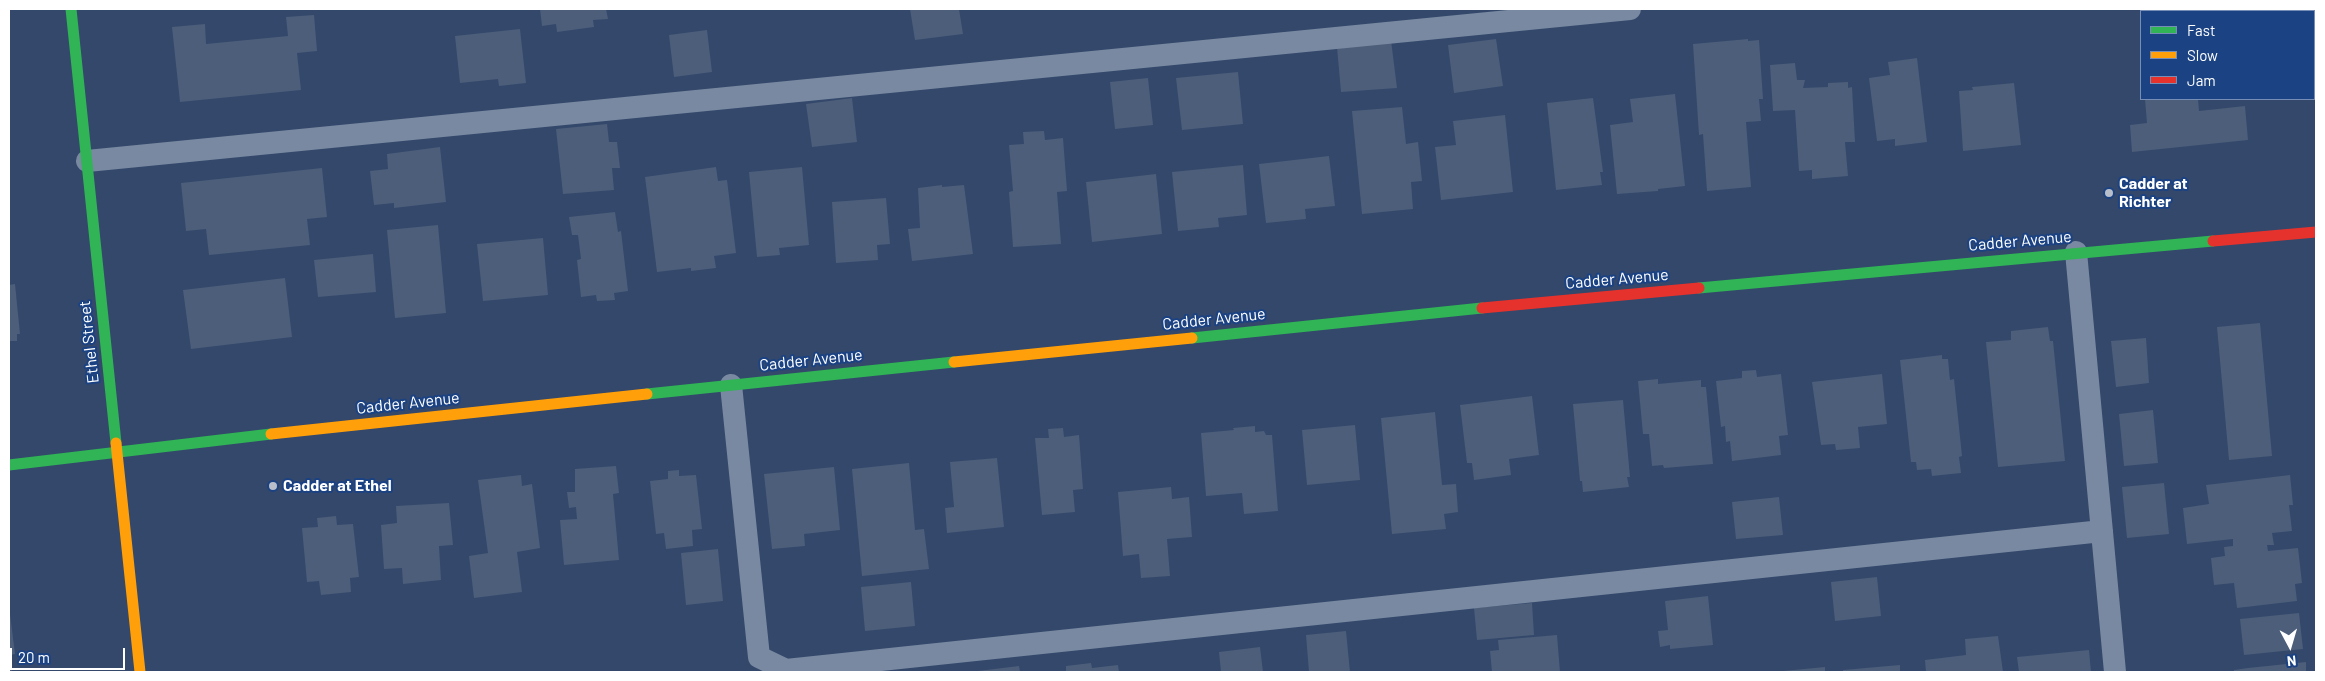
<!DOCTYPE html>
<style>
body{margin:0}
#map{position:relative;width:2325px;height:681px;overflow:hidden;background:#33486b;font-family:Barlow,sans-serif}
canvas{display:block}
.frame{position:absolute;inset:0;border:10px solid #fff;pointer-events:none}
.legend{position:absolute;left:2140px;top:10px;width:175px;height:90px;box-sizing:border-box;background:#1b4283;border:1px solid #768eb5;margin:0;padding:6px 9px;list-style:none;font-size:15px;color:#fff}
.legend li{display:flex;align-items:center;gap:10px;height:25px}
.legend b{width:25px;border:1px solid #768eb5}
.north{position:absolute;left:2265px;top:621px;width:50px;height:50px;-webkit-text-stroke:4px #1b4283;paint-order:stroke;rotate:174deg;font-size:14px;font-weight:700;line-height:20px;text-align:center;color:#fff}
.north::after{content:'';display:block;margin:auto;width:18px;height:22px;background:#fff;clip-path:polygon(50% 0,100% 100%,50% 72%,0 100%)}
.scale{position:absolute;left:10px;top:648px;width:115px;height:22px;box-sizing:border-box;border:2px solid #fff;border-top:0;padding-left:6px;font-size:15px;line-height:18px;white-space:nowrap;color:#fff;-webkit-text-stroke:4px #1b4283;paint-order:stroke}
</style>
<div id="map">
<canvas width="2325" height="681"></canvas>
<div class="frame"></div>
<ul class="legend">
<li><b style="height:6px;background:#30b455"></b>Fast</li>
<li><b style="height:6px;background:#ff9f0a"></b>Slow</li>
<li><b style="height:6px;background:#e5322d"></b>Jam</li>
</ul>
<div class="north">N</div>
<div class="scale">20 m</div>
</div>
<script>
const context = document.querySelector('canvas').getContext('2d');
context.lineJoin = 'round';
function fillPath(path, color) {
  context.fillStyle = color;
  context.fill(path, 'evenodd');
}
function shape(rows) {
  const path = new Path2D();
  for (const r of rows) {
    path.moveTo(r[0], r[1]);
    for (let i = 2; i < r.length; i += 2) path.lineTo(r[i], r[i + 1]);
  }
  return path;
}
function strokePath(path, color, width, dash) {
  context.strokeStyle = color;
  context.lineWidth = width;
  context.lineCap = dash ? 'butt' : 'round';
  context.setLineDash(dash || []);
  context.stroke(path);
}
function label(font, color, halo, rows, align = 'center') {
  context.font = font + ' Barlow,sans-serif';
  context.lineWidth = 4;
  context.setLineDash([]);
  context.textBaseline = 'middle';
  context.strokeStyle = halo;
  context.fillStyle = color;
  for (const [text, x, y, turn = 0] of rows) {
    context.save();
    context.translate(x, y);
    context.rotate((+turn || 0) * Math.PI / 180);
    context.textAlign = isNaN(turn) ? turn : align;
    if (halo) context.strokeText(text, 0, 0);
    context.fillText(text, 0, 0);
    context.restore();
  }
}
const building = shape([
 [540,9,606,9,608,19,593,20,594,27,557,32,556,24,542,26],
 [910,9,959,9,963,34,915,40],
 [2160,9,2194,9,2195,11,2160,11],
 [314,15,317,51,297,53,301,90,180,102,172,27,205,24,206,44,288,36,286,17],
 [520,29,526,83,499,86,498,79,460,83,455,36],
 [707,30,712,72,674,77,669,35],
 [1496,39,1503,86,1454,93,1448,45],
 [1748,39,1748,41,1759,40,1763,99,1759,99,1761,121,1746,122,1751,187,1707,191,1703,134,1699,135,1693,44],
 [1391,40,1397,88,1341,92,1337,47],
 [1917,58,1927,142,1895,146,1895,139,1877,141,1869,78,1890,75,1888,62],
 [1795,63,1797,80,1805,80,1803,88,1828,87,1828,83,1848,82,1848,88,1852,87,1855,142,1845,142,1848,176,1812,179,1812,170,1799,171,1795,110,1773,111,1770,65],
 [1238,72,1243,124,1182,130,1176,78],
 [1148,78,1153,125,1115,129,1110,82],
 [2014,83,2021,145,1963,151,1959,91,1973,90,1972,87],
 [1675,94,1685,186,1658,189,1658,191,1617,194,1610,125,1633,122,1630,99],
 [852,98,857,142,812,147,806,104],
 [1593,98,1603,172,1600,172,1602,185,1556,190,1547,103],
 [2145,99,2198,99,2199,111,2245,106,2248,140,2132,152,2130,125,2147,123],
 [1402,107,1406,144,1418,142,1422,181,1411,182,1413,209,1362,214,1352,111],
 [1505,115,1513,192,1441,200,1435,147,1456,145,1453,121],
 [607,124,609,142,617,142,620,168,612,168,614,190,563,194,556,129],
 [1044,131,1045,140,1063,138,1067,191,1057,192,1061,244,1013,247,1009,192,1013,191,1009,145,1024,144,1023,132],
 [440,147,446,202,394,208,394,203,374,205,370,171,388,169,387,154],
 [1329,156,1335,206,1305,209,1306,219,1266,223,1259,164],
 [1243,165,1247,215,1218,218,1219,227,1178,231,1172,172],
 [716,167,718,181,727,180,736,253,714,256,716,268,691,271,691,268,657,272,645,177],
 [802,167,809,245,779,248,780,255,757,257,749,172],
 [322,168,327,217,307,219,310,245,209,255,206,229,186,231,181,183],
 [1156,174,1162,234,1092,242,1086,182],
 [942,185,942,187,964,185,973,254,912,261,908,229,920,228,918,188],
 [886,198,890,244,877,245,878,260,836,263,832,202],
 [615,212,618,232,621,231,628,291,614,293,615,300,597,301,596,295,581,297,577,260,581,259,578,235,572,235,569,217],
 [438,225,446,313,395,318,387,230],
 [543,238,548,295,483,301,477,244],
 [373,254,376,292,318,297,314,260],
 [285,278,292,337,191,349,183,290],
 [15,284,20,334,17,334,17,341,9,341,9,285],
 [2260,323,2272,456,2229,460,2217,327],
 [2048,327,2050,341,2053,341,2065,461,1998,467,1986,342,2011,340,2011,331],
 [2146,338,2149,383,2116,387,2111,341],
 [1942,355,1942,359,1948,359,1950,380,1954,379,1962,456,1959,457,1961,473,1932,476,1931,469,1917,470,1916,462,1911,462,1900,360],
 [1756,370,1757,377,1781,374,1788,435,1779,436,1781,455,1732,461,1730,441,1726,442,1725,426,1721,427,1716,381,1742,378,1742,371],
 [1882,374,1887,424,1858,427,1860,448,1836,450,1835,444,1821,445,1812,382],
 [1658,379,1658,384,1701,380,1701,387,1706,387,1713,464,1664,468,1663,465,1652,466,1649,434,1643,434,1638,381],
 [1532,396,1539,455,1509,459,1511,475,1474,480,1472,463,1467,463,1460,405],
 [1623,400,1630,477,1627,477,1629,487,1583,492,1582,481,1580,481,1573,404],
 [2153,410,2158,463,2124,466,2119,414],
 [1435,412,1442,485,1456,484,1458,512,1444,514,1446,529,1392,534,1381,418],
 [1355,425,1360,480,1307,485,1302,430],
 [1255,426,1255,432,1264,431,1266,435,1272,435,1278,511,1244,514,1242,493,1206,496,1201,433,1234,430,1233,428],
 [1063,428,1064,437,1079,435,1083,489,1073,490,1075,512,1042,515,1035,438,1049,438,1048,429],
 [997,458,1004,527,947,533,945,508,954,507,950,462],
 [909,463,915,530,924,529,929,569,862,576,852,469],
 [616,466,619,493,613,494,619,560,564,565,560,520,577,519,576,507,569,508,567,492,575,492,575,469],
 [834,467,840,530,804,534,805,546,772,549,764,474],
 [679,470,679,476,696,475,702,529,692,530,693,546,666,549,664,533,656,534,650,481,668,479,668,471],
 [521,475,522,486,532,484,540,548,517,552,522,592,474,598,469,556,488,553,478,480],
 [2290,475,2293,505,2289,505,2292,531,2272,533,2274,545,2267,545,2268,551,2298,548,2302,583,2295,584,2297,601,2237,608,2234,583,2214,585,2211,558,2225,556,2224,547,2233,546,2233,539,2187,544,2183,508,2209,504,2206,485],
 [2164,483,2169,534,2127,538,2122,487],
 [1171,487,1172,499,1189,497,1192,537,1167,539,1170,576,1141,578,1139,554,1123,556,1118,492],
 [1779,497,1783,535,1736,539,1732,502],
 [449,503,453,545,439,546,441,580,403,584,402,568,384,569,381,525,397,523,396,506],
 [336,516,337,525,353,524,359,577,350,578,351,592,321,595,319,581,307,582,302,528,318,527,317,518],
 [718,549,723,601,686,605,681,553],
 [1877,577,1881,616,1835,621,1831,582],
 [911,582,915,626,865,631,861,587],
 [1708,596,1713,645,1670,649,1670,645,1660,647,1658,631,1668,630,1665,601],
 [1532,603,1534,635,1477,640,1474,608],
 [9,606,15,654,10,655,12,672,9,672],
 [2299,613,2303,649,2244,655,2240,619],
 [1346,631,1350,672,1309,672,1306,635],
 [1557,635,1560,672,1492,672,1490,651,1499,650,1498,640],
 [1998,636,2003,672,1926,672,1925,660,1966,655,1965,639],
 [1260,647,1263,672,1221,672,1219,652],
 [2089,650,2091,672,2019,672,2017,657],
 [2306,662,2306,672,2234,672,2234,670,2248,668],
 [1091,663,1092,668,1118,665,1119,672,1066,672,1066,666],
 [1900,665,1900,672,1843,672,1843,670],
 [1019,666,1020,672,978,672,978,671],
 [1825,667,1825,672,1783,672,1783,671]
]);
const lane = shape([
 [87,161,1630,9],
 [2076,252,2115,672],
 [731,385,759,657,786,670,2102,531]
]);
const fast = shape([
 [71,9,116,443],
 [1699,288,2213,241],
 [1192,338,1482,308],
 [647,394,954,362],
 [9,465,271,434]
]);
const slow = shape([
 [954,362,1192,338],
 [271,434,647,394],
 [116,443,140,672]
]);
const jam = shape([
 [2213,241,2316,232],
 [1482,308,1699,288]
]);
const markers = [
 [2109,193,5,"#b8bfcb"],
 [273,486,5,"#b8bfcb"]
];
const poiNames = [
 ["Cadder at",2119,184],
 ["Richter",2119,202],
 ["Cadder at Ethel",283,486]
];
const streetNames = [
 ["Cadder Avenue",2020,241,-5],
 ["Cadder Avenue",1617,279,-5],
 ["Cadder Avenue",1214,319,-6],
 ["Ethel Street",89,342,-96],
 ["Cadder Avenue",811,360,-6],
 ["Cadder Avenue",408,403,-6]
];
fillPath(building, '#4d5e7a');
strokePath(lane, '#7989a1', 22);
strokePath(fast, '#30b455', 11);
strokePath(slow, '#ff9f0a', 11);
strokePath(jam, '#e5322d', 11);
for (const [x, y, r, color] of markers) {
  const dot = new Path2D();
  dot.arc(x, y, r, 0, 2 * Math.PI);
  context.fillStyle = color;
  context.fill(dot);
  strokePath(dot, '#1b4283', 2);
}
label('bold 16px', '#fff', '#1b4283', poiNames, 'left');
label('16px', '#fff', '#1b4283', streetNames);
</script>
